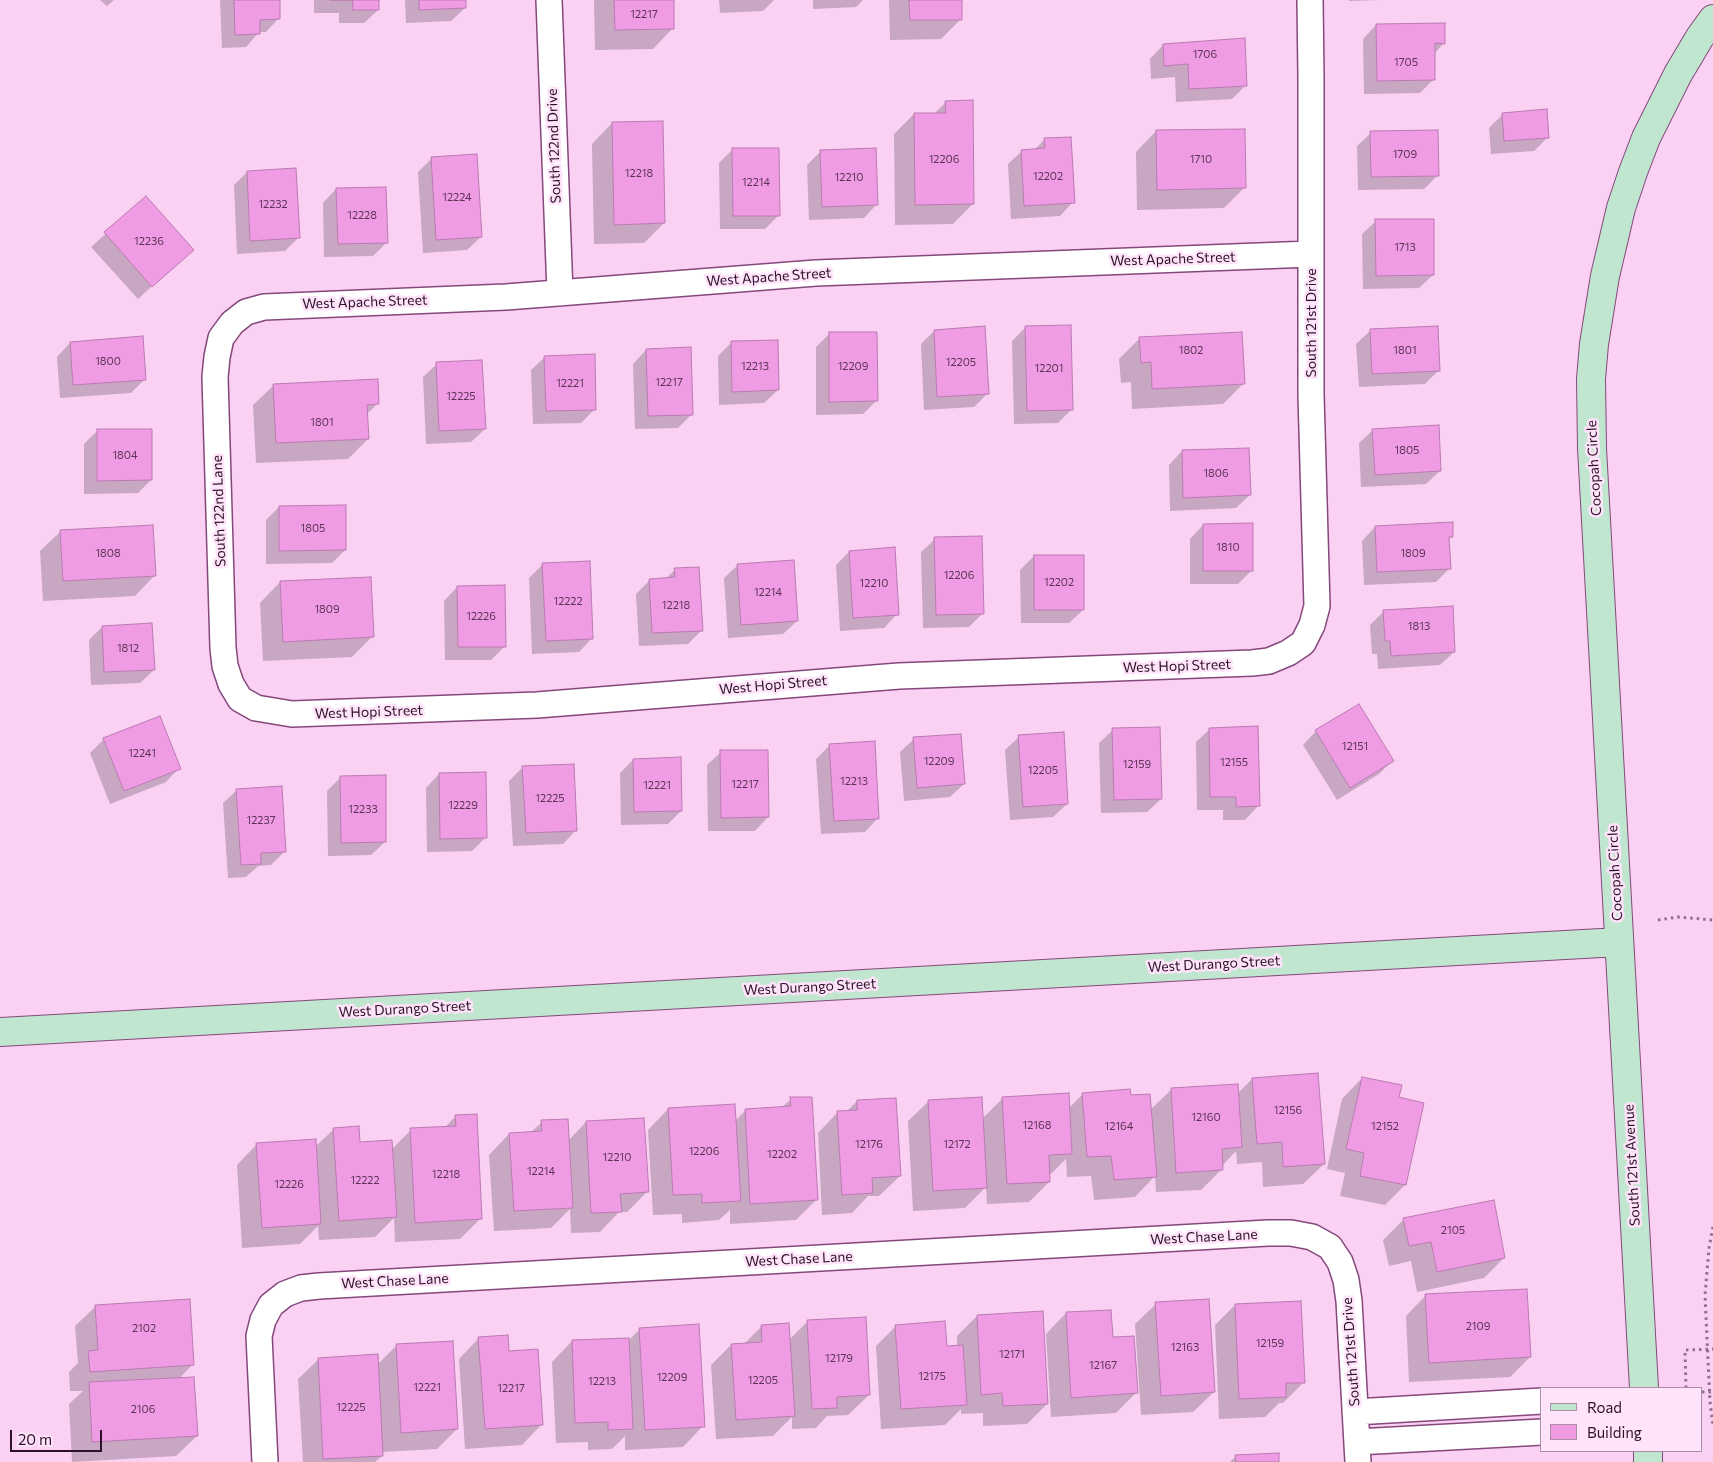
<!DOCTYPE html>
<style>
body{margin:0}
#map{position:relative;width:1713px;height:1462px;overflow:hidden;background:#fad1f3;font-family:Commissioner,sans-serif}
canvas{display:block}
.legend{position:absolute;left:1540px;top:1387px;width:162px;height:65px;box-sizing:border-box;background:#ffe3fa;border:1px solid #aa8fa6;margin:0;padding:6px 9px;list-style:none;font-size:15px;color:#2b1228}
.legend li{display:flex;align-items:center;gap:10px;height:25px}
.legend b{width:25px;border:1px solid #aa8fa6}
.scale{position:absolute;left:10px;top:1430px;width:92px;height:22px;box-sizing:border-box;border:2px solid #2b1228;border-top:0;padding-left:6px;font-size:15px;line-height:18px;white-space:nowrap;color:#2b1228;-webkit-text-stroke:4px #ffe3fa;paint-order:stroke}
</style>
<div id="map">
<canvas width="1713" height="1462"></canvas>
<ul class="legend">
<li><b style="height:6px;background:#c1e6cf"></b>Road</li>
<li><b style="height:14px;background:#f09ce4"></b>Building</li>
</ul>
<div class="scale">20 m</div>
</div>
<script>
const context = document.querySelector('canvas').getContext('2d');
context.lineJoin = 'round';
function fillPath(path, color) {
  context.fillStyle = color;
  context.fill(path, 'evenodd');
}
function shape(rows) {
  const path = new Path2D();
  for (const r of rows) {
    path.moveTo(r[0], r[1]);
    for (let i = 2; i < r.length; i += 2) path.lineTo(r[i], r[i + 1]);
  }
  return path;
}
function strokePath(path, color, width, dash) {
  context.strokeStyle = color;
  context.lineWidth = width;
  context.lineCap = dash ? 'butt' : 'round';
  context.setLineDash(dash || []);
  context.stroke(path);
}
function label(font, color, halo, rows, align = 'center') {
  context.font = font + ' Commissioner,sans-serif';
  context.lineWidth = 5;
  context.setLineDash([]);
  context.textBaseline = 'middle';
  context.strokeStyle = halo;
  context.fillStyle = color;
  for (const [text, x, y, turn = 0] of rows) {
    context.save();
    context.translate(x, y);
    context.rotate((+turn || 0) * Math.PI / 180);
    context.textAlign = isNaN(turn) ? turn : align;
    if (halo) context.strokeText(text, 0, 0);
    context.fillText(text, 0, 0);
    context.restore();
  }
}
const shadow = shape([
 [100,0,114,0,107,6],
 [220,0,278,0,279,18,266,32,259,32,246,47,222,48],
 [314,0,378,0,378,10,364,23,339,23,339,13,314,13],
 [405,0,465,0,465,8,451,21,406,23],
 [594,0,672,0,673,28,653,49,595,50],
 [719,0,774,0,763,11,720,13],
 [813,0,863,0,856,7,813,9],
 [889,0,961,0,961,19,941,39,890,40],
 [1349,0,1380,0,1349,1],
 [1376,25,1444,43,1434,54,1434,79,1420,93,1364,94,1363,39],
 [1163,45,1246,85,1232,99,1176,102,1175,77,1151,79,1150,59],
 [946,102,973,204,953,224,895,225,894,134,914,114,934,114],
 [1503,114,1548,137,1534,151,1491,154,1489,128],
 [612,123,664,223,644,243,594,244,592,144],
 [1156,131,1245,187,1224,208,1137,210,1136,152],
 [1371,133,1437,176,1424,189,1358,190,1357,146],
 [1045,139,1073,202,1060,216,1011,219,1008,164,1022,151,1034,150],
 [733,149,778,216,765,229,720,229,719,163],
 [821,151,877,204,864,218,809,220,807,165],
 [432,158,481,237,467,250,423,253,418,172],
 [247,172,298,238,285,251,237,254,234,185],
 [336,189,387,242,373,256,324,257,323,203],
 [146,197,192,250,138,299,91,247],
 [1376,221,1433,275,1419,288,1363,289,1362,234],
 [1026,327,1071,410,1058,423,1014,424,1012,341],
 [1437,327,1439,370,1425,384,1359,387,1356,344,1370,331],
 [934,331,988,393,974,407,924,410,921,344],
 [830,333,876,401,863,414,816,415,816,347],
 [1139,339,1244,383,1223,404,1132,409,1131,382,1121,383,1119,359],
 [70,343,145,379,131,393,60,398,57,357],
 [731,343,778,390,764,403,719,405,718,356],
 [646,350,692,414,678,428,635,429,633,364],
 [545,357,595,409,581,423,533,424,531,370],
 [437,364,485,429,471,442,426,444,423,377],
 [274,385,378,403,367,414,368,439,348,459,256,463,253,405],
 [1373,430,1440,471,1426,484,1361,487,1359,443],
 [97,431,151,480,138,493,84,494,84,444],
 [1182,451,1250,495,1236,508,1170,511,1169,465],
 [279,507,345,550,332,563,266,564,266,520],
 [1203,525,1252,570,1238,584,1190,584,1190,539],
 [1375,527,1452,536,1448,540,1450,568,1436,582,1364,585,1362,541],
 [61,531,155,575,135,596,43,601,40,551],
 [935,539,983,613,969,627,923,628,921,552],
 [849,552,897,614,884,628,840,631,836,565],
 [1034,556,1083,610,1069,623,1021,623,1020,570],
 [543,564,592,638,579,652,532,654,529,578],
 [738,565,797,621,783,634,728,638,724,578],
 [675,570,701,631,688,644,639,646,636,594,650,580,665,579],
 [280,582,373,636,352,657,263,661,260,603],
 [457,587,505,646,491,660,445,660,444,601],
 [1384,611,1454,652,1440,665,1378,669,1377,654,1372,654,1370,625],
 [102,627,154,670,140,683,91,685,89,640],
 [1210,729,1258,806,1245,820,1223,820,1223,810,1197,810,1196,742],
 [1113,730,1161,799,1147,812,1101,813,1099,743],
 [1316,731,1392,761,1379,774,1337,800,1303,745],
 [1019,737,1067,804,1053,817,1010,820,1005,750],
 [104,739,179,768,166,782,110,804,90,753],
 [914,739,964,784,950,797,904,801,900,752],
 [830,745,878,818,865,832,821,834,816,759],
 [721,752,768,817,755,831,708,831,707,765],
 [633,760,681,811,668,824,621,825,620,773],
 [523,767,576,830,563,844,513,846,509,781],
 [439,774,486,837,472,851,427,852,426,788],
 [341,777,385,842,371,855,328,856,327,791],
 [237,790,285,851,271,865,258,866,246,877,228,878,223,803],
 [1362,1078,1398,1098,1422,1104,1405,1185,1385,1205,1340,1196,1345,1173,1327,1169,1342,1099],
 [1252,1079,1324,1164,1303,1184,1263,1187,1262,1162,1237,1164,1236,1151,1222,1166,1222,1169,1201,1190,1156,1192,1155,1176,1135,1197,1094,1200,1091,1176,1067,1177,1066,1159,1051,1174,1049,1174,1049,1182,1029,1202,987,1204,986,1187,965,1208,913,1211,908,1121,929,1101,982,1119,1003,1098,1069,1108,1083,1094,1130,1096,1150,1110,1172,1089,1237,1094],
 [791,1099,817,1199,796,1220,730,1224,730,1210,719,1220,682,1223,682,1214,653,1215,648,1130,668,1109,735,1121,746,1110,781,1108],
 [857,1101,900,1176,879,1196,868,1196,852,1213,822,1215,818,1133,838,1112,846,1112],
 [456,1116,481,1218,460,1239,395,1242,394,1218,375,1237,319,1240,318,1226,300,1244,242,1248,237,1165,257,1144,315,1147,334,1129,359,1143,392,1149,411,1130,444,1128],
 [542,1122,568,1141,586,1122,647,1192,627,1212,619,1212,600,1232,571,1233,570,1209,551,1228,494,1231,489,1155,509,1134,530,1133],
 [1404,1219,1504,1258,1484,1278,1417,1292,1411,1261,1389,1266,1383,1240],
 [1426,1295,1530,1357,1510,1377,1409,1382,1406,1316],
 [1156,1304,1214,1392,1193,1412,1141,1415,1135,1324],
 [1235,1305,1304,1382,1283,1403,1279,1403,1265,1417,1219,1419,1215,1325],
 [96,1306,193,1364,179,1379,197,1436,176,1456,72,1462,69,1404,83,1391,70,1391,69,1372,78,1363,75,1326],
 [1066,1313,1112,1339,1136,1393,1116,1413,1051,1417,1046,1334],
 [977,1316,1047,1404,1027,1424,983,1426,983,1413,961,1414,961,1409,945,1425,881,1429,876,1346,896,1326,946,1348,957,1347,957,1336],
 [808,1321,869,1395,848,1415,827,1416,816,1428,792,1429,792,1417,773,1436,716,1439,711,1365,731,1345,744,1344,762,1326,789,1340],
 [640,1329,703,1426,683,1447,625,1450,625,1436,612,1449,588,1450,588,1442,556,1443,552,1362,572,1341,630,1339],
 [479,1338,542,1424,522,1445,465,1449,459,1359],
 [397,1345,457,1429,437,1449,381,1452,382,1456,375,1462,303,1462,298,1379,319,1359,377,1365],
 [1236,1456,1278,1462,1230,1462]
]);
const building = shape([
 [234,0,280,0,280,19,260,20,260,34,235,35,234,0],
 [330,0,379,0,379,10,352,10,353,0,330,0],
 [419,0,466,0,466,8,419,10,419,0],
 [614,0,674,0,674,29,615,30,614,0],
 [909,0,962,0,962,20,910,20,909,0],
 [1445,23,1445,44,1435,43,1435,80,1377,81,1376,24,1445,23],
 [1245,38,1247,86,1189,89,1188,64,1164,66,1163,44,1245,38],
 [973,100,974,204,915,205,914,113,946,113,945,101,973,100],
 [1547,109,1549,138,1504,141,1502,113,1547,109],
 [663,121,665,223,614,225,612,122,663,121],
 [1245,129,1246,188,1157,190,1156,130,1245,129],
 [1438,130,1439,176,1371,177,1370,131,1438,130],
 [1071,137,1075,203,1024,206,1021,150,1045,148,1044,138,1071,137],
 [732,148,779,148,780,216,733,216,732,148],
 [876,148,878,205,822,207,820,150,876,148],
 [477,154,482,237,436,240,431,157,477,154],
 [296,168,300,238,250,241,247,171,296,168],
 [386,187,388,243,338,244,336,188,386,187],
 [146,196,194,250,152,287,104,232,146,196],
 [1375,219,1434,219,1434,275,1376,276,1375,219],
 [1071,325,1073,410,1027,411,1025,326,1071,325],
 [985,326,989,394,937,397,934,330,985,326],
 [1438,326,1440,371,1372,374,1370,329,1438,326],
 [829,332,877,332,878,401,829,402,829,332],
 [1242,332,1245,384,1152,389,1151,362,1141,363,1139,337,1242,332],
 [143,336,146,380,73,385,70,342,143,336],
 [778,340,779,390,732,392,731,341,778,340],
 [691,347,693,415,648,416,646,349,691,347],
 [595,354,596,410,546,411,544,356,595,354],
 [482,360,486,429,439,431,436,362,482,360],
 [378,379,379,404,367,405,369,439,276,443,273,384,378,379],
 [1439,425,1441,471,1375,475,1372,429,1439,425],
 [97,429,152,429,152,480,97,481,97,429],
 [1249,448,1251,495,1183,498,1182,450,1249,448],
 [346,505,346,550,279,551,279,506,346,505],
 [1453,522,1453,537,1449,537,1451,569,1377,572,1375,526,1453,522],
 [1253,523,1253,571,1203,571,1203,524,1253,523],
 [153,525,156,576,63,581,60,530,153,525],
 [982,536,984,614,936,615,934,537,982,536],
 [895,547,899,615,853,618,849,551,895,547],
 [1034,555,1084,555,1084,610,1034,610,1034,555],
 [794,560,798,621,741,625,737,564,794,560],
 [590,561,593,639,546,641,542,563,590,561],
 [699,567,703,631,652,633,649,579,675,577,674,568,699,567],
 [371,577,374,637,283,642,280,581,371,577],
 [505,585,506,647,458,647,457,586,505,585],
 [1453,606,1455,652,1391,656,1390,641,1385,641,1383,610,1453,606],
 [152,623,155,670,104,672,102,626,152,623],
 [1359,704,1394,761,1350,788,1315,730,1359,704],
 [160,716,181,769,124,791,103,738,160,716],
 [1258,726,1260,806,1236,807,1236,797,1210,797,1209,728,1258,726],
 [1160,727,1162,799,1114,800,1112,728,1160,727],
 [1064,732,1068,804,1023,807,1018,735,1064,732],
 [961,734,965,784,917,788,913,737,961,734],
 [875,741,879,819,834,821,829,744,875,741],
 [720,750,768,750,769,817,721,818,720,750],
 [681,757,682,811,634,812,633,759,681,757],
 [574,764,577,831,526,833,522,766,574,764],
 [486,772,487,838,440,839,439,773,486,772],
 [386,775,386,842,341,843,340,776,386,775],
 [282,786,286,852,261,853,261,864,241,865,236,789,282,786],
 [1318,1073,1325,1164,1283,1167,1282,1142,1257,1144,1252,1078,1318,1073],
 [1362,1077,1402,1085,1399,1097,1424,1103,1406,1185,1360,1176,1364,1153,1346,1149,1362,1077],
 [1238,1084,1242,1147,1222,1149,1223,1170,1176,1173,1171,1088,1238,1084],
 [1130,1089,1131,1095,1150,1094,1157,1177,1114,1180,1111,1156,1087,1157,1082,1093,1130,1089],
 [1069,1093,1072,1154,1049,1155,1050,1182,1007,1184,1002,1097,1069,1093],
 [790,1097,812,1097,818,1200,750,1204,745,1109,791,1106,790,1097],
 [982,1097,987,1188,933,1191,928,1100,982,1097],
 [896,1098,901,1176,872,1178,873,1193,842,1195,837,1111,857,1110,857,1100,896,1098],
 [735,1104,741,1201,702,1203,702,1194,673,1195,668,1108,735,1104],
 [477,1114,482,1219,415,1223,410,1128,456,1126,455,1115,477,1114],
 [644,1118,649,1192,620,1194,622,1212,591,1213,586,1121,644,1118],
 [568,1119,573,1208,514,1211,509,1133,542,1131,541,1120,568,1119],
 [359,1126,360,1142,392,1140,397,1217,339,1221,333,1128,359,1126],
 [316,1139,321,1224,262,1228,256,1143,316,1139],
 [1494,1200,1505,1258,1437,1272,1431,1242,1409,1246,1403,1218,1494,1200],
 [1527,1289,1531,1357,1429,1363,1425,1294,1527,1289],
 [190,1299,194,1365,90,1372,88,1351,98,1350,95,1305,190,1299],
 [1209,1299,1215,1392,1161,1396,1155,1302,1209,1299],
 [1301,1301,1305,1383,1286,1383,1286,1397,1239,1399,1235,1304,1301,1301],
 [1111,1310,1113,1337,1134,1336,1138,1393,1071,1398,1066,1312,1111,1310],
 [1043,1311,1048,1404,1003,1406,1002,1393,981,1395,977,1315,1043,1311],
 [866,1317,870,1395,837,1397,837,1408,812,1409,807,1320,866,1317],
 [945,1321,947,1346,963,1345,967,1405,901,1409,895,1325,945,1321],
 [789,1323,795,1416,736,1420,731,1344,762,1342,761,1325,789,1323],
 [699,1324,705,1427,645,1430,639,1328,699,1324],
 [508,1335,509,1351,538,1349,543,1425,485,1429,478,1337,508,1335],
 [629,1338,633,1429,608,1430,608,1422,575,1423,572,1340,629,1338],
 [453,1341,458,1429,401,1433,396,1344,453,1341],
 [378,1354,383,1456,323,1459,318,1358,378,1354],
 [194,1377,198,1436,92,1442,89,1382,194,1377],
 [1279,1453,1279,1462,1236,1462,1235,1455,1279,1453]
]);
const path = shape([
 [1658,920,1678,917,1713,920],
 [1713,1227,1709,1248,1705,1295,1710,1402,1713,1425],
 [1686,1388,1685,1350,1713,1349],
 [1702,1392,1713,1392]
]);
const street = shape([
 [549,0,560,293],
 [1310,0,1311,77,1311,395,1317,606,1312,625,1303,643,1288,653,1269,661,1252,663,899,676,537,705,292,714,256,708,240,699,231,684,225,666,223,648,215,377,217,357,221,338,232,323,246,312,264,307,506,297,816,273,1311,254],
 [1355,1412,1542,1401],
 [1357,1442,1542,1432],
 [265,1462,259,1336,263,1320,271,1305,285,1294,301,1288,319,1286,1268,1233,1291,1233,1312,1237,1330,1247,1340,1262,1346,1280,1349,1301,1358,1462]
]);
const secondary = shape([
 [0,1032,1619,942],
 [1644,1388,1592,448,1591,379,1594,344,1605,276,1621,208,1633,172,1646,138,1678,74,1700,37,1713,19],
 [1648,1451,1648,1462]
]);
const numberNames = [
 ["12217",644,14],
 ["1706",1205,54],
 ["1705",1406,62],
 ["1709",1405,154],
 ["12206",944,159],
 ["1710",1201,159],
 ["12218",639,173],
 ["12202",1048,176],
 ["12210",849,177],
 ["12214",756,182],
 ["12224",457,197],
 ["12232",273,204],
 ["12228",362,215],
 ["12236",149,241],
 ["1713",1405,247],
 ["1802",1191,350],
 ["1801",1405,350],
 ["1800",108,361],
 ["12205",961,362],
 ["12213",755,366],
 ["12209",853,366],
 ["12201",1049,368],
 ["12217",669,382],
 ["12221",570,383],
 ["12225",461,396],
 ["1801",322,422],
 ["1805",1407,450],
 ["1804",125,455],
 ["1806",1216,473],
 ["1805",313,528],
 ["1810",1228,547],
 ["1808",108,553],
 ["1809",1413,553],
 ["12206",959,575],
 ["12202",1059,582],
 ["12210",874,583],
 ["12214",768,592],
 ["12222",568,601],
 ["12218",676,605],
 ["1809",327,609],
 ["12226",481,616],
 ["1813",1419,626],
 ["1812",128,648],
 ["12151",1355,746],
 ["12241",142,753],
 ["12209",939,761],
 ["12155",1234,762],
 ["12159",1137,764],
 ["12205",1043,770],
 ["12213",854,781],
 ["12217",745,784],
 ["12221",657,785],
 ["12225",550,798],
 ["12229",463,805],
 ["12233",363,809],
 ["12237",261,820],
 ["12156",1288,1110],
 ["12160",1206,1117],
 ["12168",1037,1125],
 ["12164",1119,1126],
 ["12152",1385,1126],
 ["12176",869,1144],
 ["12172",957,1144],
 ["12206",704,1151],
 ["12202",782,1154],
 ["12210",617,1157],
 ["12214",541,1171],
 ["12218",446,1174],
 ["12222",365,1180],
 ["12226",289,1184],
 ["2105",1453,1230],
 ["2109",1478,1326],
 ["2102",144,1328],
 ["12159",1270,1343],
 ["12163",1185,1347],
 ["12171",1012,1354],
 ["12179",839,1358],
 ["12167",1103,1365],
 ["12175",932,1376],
 ["12209",672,1377],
 ["12205",763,1380],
 ["12213",602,1381],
 ["12221",427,1387],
 ["12217",511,1388],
 ["12225",351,1407],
 ["2106",143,1409]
];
const streetNames = [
 ["South 122nd Drive",554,146,-92],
 ["West Apache Street",1173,259,-2],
 ["West Apache Street",769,277,-4],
 ["West Apache Street",365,302,-2],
 ["South 121st Drive",1311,323,-90],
 ["Cocopah Circle",1594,468,-93],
 ["South 122nd Lane",219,511,-92],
 ["West Hopi Street",1177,666,-2],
 ["West Hopi Street",773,685,-5],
 ["West Hopi Street",369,712,-2],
 ["Cocopah Circle",1615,873,-93],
 ["West Durango Street",1214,964,-3],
 ["West Durango Street",810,987,-3],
 ["West Durango Street",405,1009,-3],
 ["South 121st Avenue",1632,1165,-93],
 ["West Chase Lane",1204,1237,-3],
 ["West Chase Lane",799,1259,-3],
 ["West Chase Lane",395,1281,-3],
 ["South 121st Drive",1351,1352,-94]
];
fillPath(shadow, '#0003');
fillPath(building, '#f09ce4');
strokePath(building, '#ba7ab1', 1);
strokePath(street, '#84487c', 28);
strokePath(secondary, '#84487c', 30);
strokePath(path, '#8f6f8b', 3, [2.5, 4]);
strokePath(street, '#fff', 25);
strokePath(secondary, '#c1e6cf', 28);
label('11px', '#5c3457', null, numberNames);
label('14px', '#2b1228', '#ffe3fa', streetNames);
</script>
